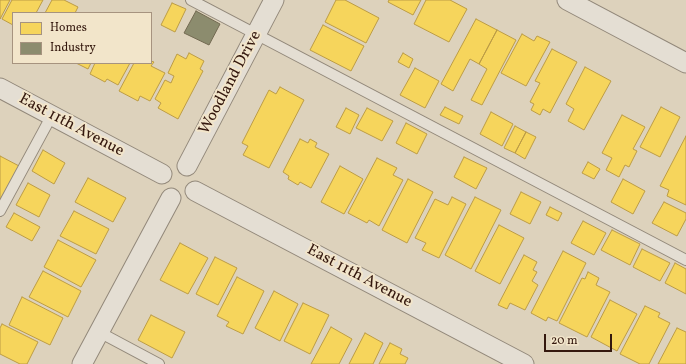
<!DOCTYPE html>
<style>
body{margin:0}
#map{position:relative;width:686px;height:364px;overflow:hidden;background:#ddd2bc;font-family:Vollkorn,serif}
canvas{display:block}
.legend{position:absolute;left:12px;top:12px;width:140px;height:52px;box-sizing:border-box;background:#f2e5ca;border:1px solid #a6937f;margin:0;padding:5px 7px;list-style:none;font-size:12px;color:#34180e}
.legend li{display:flex;align-items:center;gap:8px;height:20px}
.legend b{width:20px;border:1px solid #a6937f}
.scale{position:absolute;left:544px;top:334px;width:68px;height:18px;box-sizing:border-box;border:2px solid #34180e;border-top:0;padding-left:5px;font-size:12px;line-height:14px;white-space:nowrap;color:#34180e;-webkit-text-stroke:3px #f2e5ca;paint-order:stroke}
</style>
<div id="map">
<canvas width="686" height="364"></canvas>
<ul class="legend">
<li><b style="height:11px;background:#f6d55c"></b>Homes</li>
<li><b style="height:11px;background:#8c8c6e"></b>Industry</li>
</ul>
<div class="scale">20 m</div>
</div>
<script>
const context = document.querySelector('canvas').getContext('2d');
context.lineJoin = 'round';
function fillPath(path, color) {
  context.fillStyle = color;
  context.fill(path, 'evenodd');
}
function shape(rows) {
  const path = new Path2D();
  for (const r of rows) {
    path.moveTo(r[0], r[1]);
    for (let i = 2; i < r.length; i += 2) path.lineTo(r[i], r[i + 1]);
  }
  return path;
}
function strokePath(path, color, width, dash) {
  context.strokeStyle = color;
  context.lineWidth = width;
  context.lineCap = dash ? 'butt' : 'round';
  context.setLineDash(dash || []);
  context.stroke(path);
}
function label(font, color, halo, rows, align = 'center') {
  context.font = font + ' Vollkorn,serif';
  context.lineWidth = 4;
  context.setLineDash([]);
  context.textBaseline = 'middle';
  context.strokeStyle = halo;
  context.fillStyle = color;
  for (const [text, x, y, turn = 0] of rows) {
    context.save();
    context.translate(x, y);
    context.rotate((+turn || 0) * Math.PI / 180);
    context.textAlign = isNaN(turn) ? turn : align;
    if (halo) context.strokeText(text, 0, 0);
    context.fillText(text, 0, 0);
    context.restore();
  }
}
const homes = shape([
 [0,0,10,0,0,19,0,0],
 [12,0,43,0,36,13,13,13,13,25,2,19,12,0],
 [52,0,64,0,78,7,75,13,45,13,52,0],
 [336,0,345,0,379,18,366,43,325,22,336,0],
 [389,0,421,0,413,15,388,2,389,0],
 [426,0,450,0,467,9,449,42,414,24,426,0],
 [172,3,186,9,175,32,161,25,172,3],
 [476,19,497,30,479,64,470,59,453,91,441,84,476,19],
 [323,25,364,46,351,71,310,50,323,25],
 [497,30,516,40,482,105,471,100,487,69,479,64,497,30],
 [522,34,534,41,537,36,550,42,526,86,501,73,522,34],
 [552,49,577,62,550,113,543,109,540,115,531,110,534,104,530,102,540,83,535,81,552,49],
 [189,53,204,61,200,69,203,71,178,119,158,108,161,103,155,99,165,80,171,83,174,76,168,73,177,54,186,59,189,53],
 [403,53,413,59,409,68,398,62,403,53],
 [151,61,154,62,151,66,165,73,150,101,140,96,138,101,119,91,134,63,151,63,151,61],
 [76,63,91,63,88,69,76,63],
 [95,63,130,63,118,85,107,79,105,82,90,74,95,63],
 [585,67,611,81,584,130,568,121,574,109,566,104,585,67],
 [415,68,439,81,425,108,400,95,415,68],
 [280,87,304,100,269,168,243,155,248,146,242,143,269,90,276,94,280,87],
 [445,107,463,116,459,124,440,115,445,107],
 [661,107,680,117,660,157,640,147,661,107],
 [346,108,359,115,350,134,336,127,346,108],
 [367,108,393,121,382,141,356,128,367,108],
 [491,112,513,124,502,146,480,134,491,112],
 [622,115,645,127,633,149,637,151,629,167,625,165,619,177,606,170,612,158,602,153,622,115],
 [406,123,427,134,417,154,396,143,406,123],
 [515,126,526,132,515,153,504,148,515,126],
 [526,132,536,137,525,159,515,153,526,132],
 [686,136,686,205,667,196,669,190,660,186,686,136],
 [300,139,308,143,310,139,317,143,315,147,329,154,311,188,300,182,298,185,288,179,289,176,283,172,300,139],
 [43,150,65,163,54,184,32,171,43,150],
 [0,156,21,167,3,200,0,199,0,156],
 [464,157,487,168,476,189,454,177,464,157],
 [377,158,397,168,393,175,403,180,379,226,369,220,367,223,348,213,377,158],
 [588,162,600,169,594,179,582,173,588,162],
 [340,166,363,179,344,214,321,202,340,166],
 [88,178,126,198,113,222,75,202,88,178],
 [408,179,433,192,407,243,382,230,408,179],
 [623,179,645,191,633,214,611,202,623,179],
 [28,183,50,195,39,217,16,205,28,183],
 [521,192,541,202,530,224,510,214,521,192],
 [452,197,466,204,439,258,422,250,426,243,415,238,435,199,448,205,452,197],
 [475,197,501,210,471,269,445,255,475,197],
 [664,202,686,213,686,219,677,236,652,223,664,202],
 [550,207,562,213,558,221,546,215,550,207],
 [74,211,109,229,96,254,60,236,74,211],
 [14,213,40,227,32,241,6,227,14,213],
 [583,221,606,233,594,255,571,243,583,221],
 [499,225,524,238,500,284,475,271,499,225],
 [612,230,640,244,630,265,601,250,612,230],
 [58,240,96,260,81,287,44,267,58,240],
 [180,243,208,258,188,294,160,280,180,243],
 [642,249,670,263,660,281,633,267,642,249],
 [563,251,586,263,557,321,548,317,546,321,531,313,563,251],
 [524,255,537,262,533,270,537,272,532,281,538,285,525,310,510,303,507,309,498,305,524,255],
 [215,257,237,268,218,305,196,294,215,257],
 [675,263,686,269,686,294,665,283,675,263],
 [43,271,81,291,68,317,29,297,43,271],
 [588,272,599,278,596,285,610,292,587,337,559,323,582,278,585,279,588,272],
 [237,277,264,291,243,334,226,326,229,322,217,316,237,277],
 [274,291,298,304,280,341,255,328,274,291],
 [22,297,63,318,50,345,9,325,22,297],
 [610,300,637,314,617,351,591,337,610,300],
 [303,303,329,315,310,354,284,341,303,303],
 [645,306,660,313,658,317,670,323,649,364,640,364,620,354,645,306],
 [151,315,185,332,172,358,138,340,151,315],
 [2,324,38,342,27,364,20,364,0,354,0,328,2,324],
 [331,327,352,339,339,364,311,364,331,327],
 [677,328,686,332,686,364,658,364,677,328],
 [365,333,383,343,373,364,349,364,365,333],
 [390,343,402,349,400,354,408,358,405,364,379,364,390,343]
]);
const industry = shape([
 [196,11,220,24,209,45,184,33,196,11]
]);
const service = shape([
 [191,0,686,260],
 [0,211,52,115],
 [99,332,159,364]
]);
const minor = shape([
 [567,0,686,63],
 [0,88,162,174],
 [187,166,274,0],
 [195,191,524,364],
 [82,364,171,198]
]);
const streetNames = [
 ["Woodland Drive",231,83,-62],
 ["East 11th Avenue",71,126,28],
 ["East 11th Avenue",359,277,28]
];
fillPath(homes, '#f6d55c');
strokePath(homes, '#bc9c45', 1);
fillPath(industry, '#8c8c6e');
strokePath(industry, '#726951', 1);
strokePath(service, '#92887a', 12);
strokePath(minor, '#92887a', 21);
strokePath(service, '#e4ded3', 10);
strokePath(minor, '#e4ded3', 19);
label('16px', '#34180e', '#f2e5ca', streetNames);
</script>
